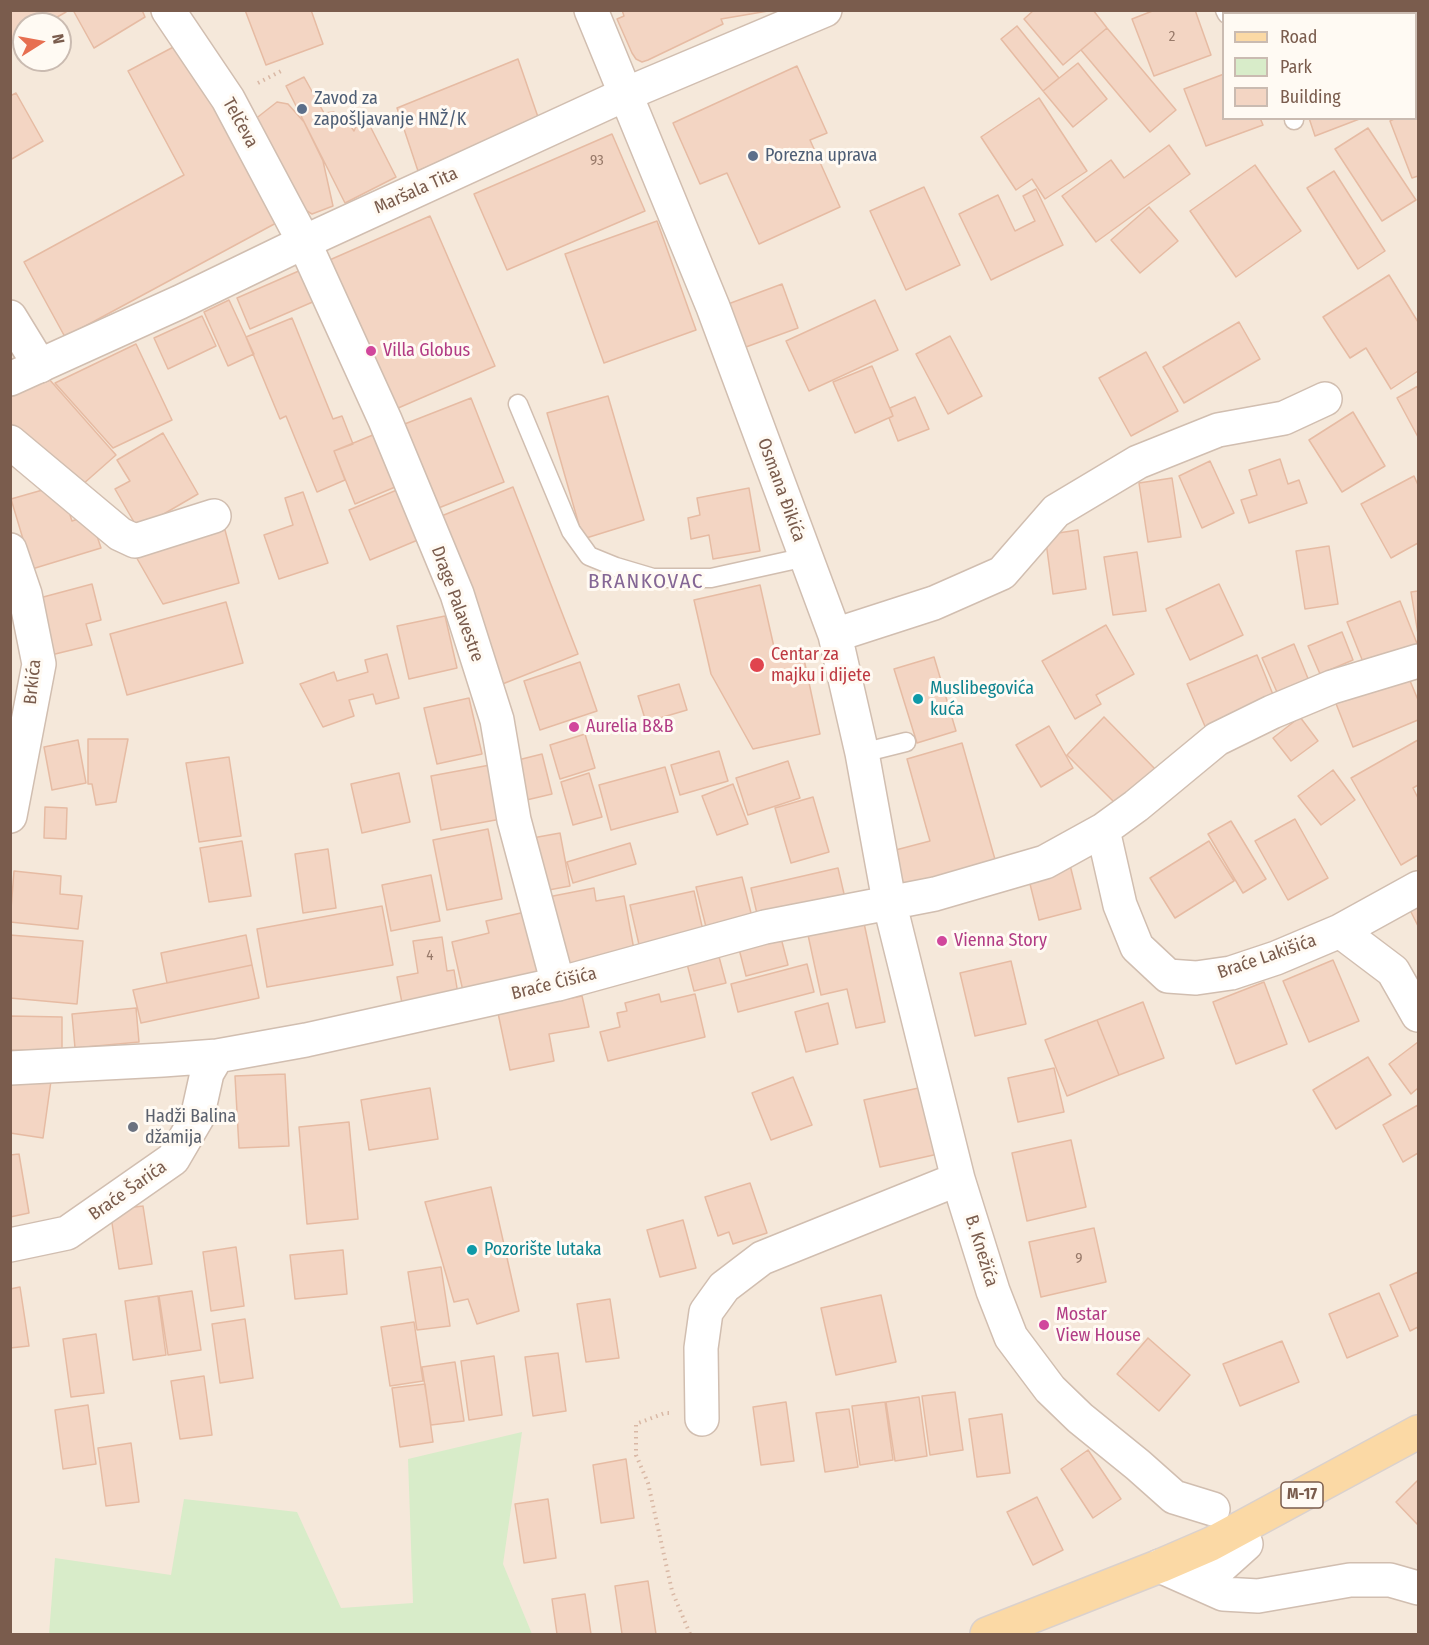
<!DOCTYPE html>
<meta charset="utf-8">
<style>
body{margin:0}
#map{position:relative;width:1429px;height:1645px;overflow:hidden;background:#fdf6ec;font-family:"Fira Sans Condensed",sans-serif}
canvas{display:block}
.frame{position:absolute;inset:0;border:12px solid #7a5c4d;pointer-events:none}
.legend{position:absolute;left:1222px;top:12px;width:195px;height:108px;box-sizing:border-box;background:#fffaf3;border:2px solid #cabbb1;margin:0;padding:8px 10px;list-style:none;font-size:18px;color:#7a5c4d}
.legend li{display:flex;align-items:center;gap:12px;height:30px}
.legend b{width:30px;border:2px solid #cabbb1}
.north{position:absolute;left:12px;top:12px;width:60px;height:60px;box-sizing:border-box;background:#fffaf3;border:2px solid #cabbb1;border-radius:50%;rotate:79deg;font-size:16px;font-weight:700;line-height:24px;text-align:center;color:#7a5c4d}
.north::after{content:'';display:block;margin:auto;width:21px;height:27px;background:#e76f51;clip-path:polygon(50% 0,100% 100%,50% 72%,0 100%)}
</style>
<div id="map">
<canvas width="1429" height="1645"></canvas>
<div class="frame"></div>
<ul class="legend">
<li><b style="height:8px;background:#fbd9a5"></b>Road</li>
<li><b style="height:16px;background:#d8ecc9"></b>Park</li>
<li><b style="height:16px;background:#f3d5c3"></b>Building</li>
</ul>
<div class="north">N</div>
</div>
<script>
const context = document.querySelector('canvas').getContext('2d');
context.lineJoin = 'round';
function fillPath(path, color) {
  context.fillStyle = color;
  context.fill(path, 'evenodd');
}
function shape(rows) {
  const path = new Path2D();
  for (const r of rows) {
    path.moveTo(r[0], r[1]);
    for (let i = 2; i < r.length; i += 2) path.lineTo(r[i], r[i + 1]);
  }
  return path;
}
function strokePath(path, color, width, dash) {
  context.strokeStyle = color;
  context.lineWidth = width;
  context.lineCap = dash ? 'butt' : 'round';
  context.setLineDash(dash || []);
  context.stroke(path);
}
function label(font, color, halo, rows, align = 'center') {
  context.font = font + ' "Fira Sans Condensed",sans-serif';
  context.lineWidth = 6;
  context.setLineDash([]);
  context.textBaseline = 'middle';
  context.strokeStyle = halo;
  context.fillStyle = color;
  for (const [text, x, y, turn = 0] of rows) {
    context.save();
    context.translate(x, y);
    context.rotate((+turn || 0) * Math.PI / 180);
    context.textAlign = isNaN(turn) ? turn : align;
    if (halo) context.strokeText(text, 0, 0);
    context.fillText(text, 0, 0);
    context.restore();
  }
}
const residential = shape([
 [11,11,1418,11,1418,1634,11,1634],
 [1224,14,1416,14,1416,118,1224,118],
 [24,24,60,24,60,60,24,60]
]);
const green = shape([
 [522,1432,503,1564,532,1634,49,1634,55,1558,171,1575,184,1499,297,1512,341,1608,413,1603,408,1459]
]);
const building = shape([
 [10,10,65,10,66,12,45,24,24,24,24,36,13,42,10,38,10,10],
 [73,10,142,10,145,17,94,48,73,10],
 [245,10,311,10,323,44,266,65,245,10],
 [622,10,774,10,721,19,723,24,648,60,642,62,636,59,632,53,617,19,624,16,622,10],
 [1034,10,1093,10,1107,28,1063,65,1024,19,1034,10],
 [1155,10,1195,10,1211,55,1154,76,1132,19,1155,10],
 [1309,10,1374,10,1375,14,1310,14,1309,10],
 [1017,26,1059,78,1043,91,1001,39,1017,26],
 [1107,28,1176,110,1150,132,1081,50,1107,28],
 [181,43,278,222,65,337,24,262,184,175,128,71,181,43],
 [1416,44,1418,51,1418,108,1416,109,1416,44],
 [518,59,538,117,418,171,397,108,518,59],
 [1078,63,1107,99,1073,127,1043,91,1078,63],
 [797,66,827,133,810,140,840,207,759,244,727,173,700,184,673,123,797,66],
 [1224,74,1224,118,1260,118,1263,125,1206,146,1184,89,1224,74],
 [304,77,324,113,334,112,340,125,349,124,354,131,357,124,360,126,369,124,396,177,345,203,286,86,304,77],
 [16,93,43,141,10,160,10,96,16,93],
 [1039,98,1087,171,1045,199,1032,179,1016,190,981,137,1039,98],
 [277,102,288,104,304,122,323,161,333,206,312,214,302,208,254,120,277,102],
 [1418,110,1418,176,1412,178,1390,121,1396,118,1416,118,1416,112,1418,110],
 [1309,118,1362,118,1315,136,1309,118],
 [1368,128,1416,200,1382,221,1335,149,1368,128],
 [612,134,645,211,507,270,474,194,612,134],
 [1169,145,1190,174,1096,242,1062,196,1111,160,1124,178,1169,145],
 [1255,165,1301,231,1236,277,1190,211,1255,165],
 [1334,171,1385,251,1358,269,1307,188,1334,171],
 [924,187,960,265,906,290,870,211,924,187],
 [1036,189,1063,245,991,280,959,214,998,195,1015,231,1035,221,1023,196,1036,189],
 [1149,207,1178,241,1140,273,1111,240,1149,207],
 [430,216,495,366,389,412,325,262,430,216],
 [657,221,696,330,604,363,565,254,657,221],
 [301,270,315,301,250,329,237,298,301,270],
 [1389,275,1418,322,1418,371,1391,389,1366,348,1350,358,1323,317,1389,275],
 [782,284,798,328,735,351,720,307,782,284],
 [229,300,254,354,228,366,204,312,229,300],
 [875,300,898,350,809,391,786,341,875,300],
 [202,316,216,346,168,369,154,338,202,316],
 [292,318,333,419,342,416,353,444,334,451,345,480,317,492,286,416,280,419,246,337,292,318],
 [1239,322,1260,359,1184,403,1163,367,1239,322],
 [950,336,982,396,948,414,916,354,950,336],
 [136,344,172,420,113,448,55,383,136,344],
 [1146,352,1178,411,1131,436,1099,378,1146,352],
 [872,366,893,416,855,433,833,382,872,366],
 [49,379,116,455,74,492,10,430,10,395,49,379],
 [1418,386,1418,437,1397,398,1418,386],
 [608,396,644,520,583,539,547,413,608,396],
 [915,397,929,429,898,441,889,418,893,416,890,408,915,397],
 [471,398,504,482,431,511,397,427,471,398],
 [1353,412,1385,466,1342,492,1309,440,1353,412],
 [385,430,407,482,355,504,334,451,385,430],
 [163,433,198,494,138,529,115,489,130,481,117,460,163,433],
 [1280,459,1288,484,1299,480,1307,503,1249,523,1241,500,1257,495,1249,470,1280,459],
 [1210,461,1234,513,1202,528,1179,476,1210,461],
 [1414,476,1418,485,1418,543,1391,558,1361,504,1414,476],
 [1172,478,1181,537,1148,542,1139,483,1172,478],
 [60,485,72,521,90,515,101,548,32,569,11,499,60,485],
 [404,487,425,537,370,560,349,510,404,487],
 [513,487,578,654,500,685,434,519,513,487],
 [749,488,760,551,713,559,709,535,691,539,688,518,700,515,697,498,749,488],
 [303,492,328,563,279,579,264,535,293,525,285,498,303,492],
 [225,530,239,583,163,604,135,555,225,530],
 [1078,530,1086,589,1053,594,1045,535,1078,530],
 [1329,546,1338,604,1305,609,1296,551,1329,546],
 [1137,552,1146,611,1113,615,1104,557,1137,552],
 [92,584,101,620,86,624,92,645,47,656,32,600,92,584],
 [1219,584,1243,635,1190,660,1166,609,1219,584],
 [760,585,776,656,802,650,820,734,753,749,711,674,694,600,760,585],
 [1418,591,1418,634,1411,592,1418,591],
 [1400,601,1418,646,1365,667,1347,622,1400,601],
 [226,602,243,663,127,695,110,634,226,602],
 [445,616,457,668,409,679,397,626,445,616],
 [1106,625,1134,674,1096,695,1101,704,1075,719,1042,661,1106,625],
 [1342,632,1353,660,1320,674,1308,646,1342,632],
 [1294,644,1311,686,1280,699,1262,658,1294,644],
 [387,654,399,698,376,704,373,694,349,700,354,716,323,727,300,684,334,672,337,681,368,672,365,660,387,654],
 [1257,655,1276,702,1207,731,1187,684,1257,655],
 [934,657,956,731,917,743,894,669,934,657],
 [580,662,597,711,540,730,524,681,580,662],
 [1406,671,1418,700,1418,720,1353,747,1335,701,1406,671],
 [679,684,687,710,646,722,638,696,679,684],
 [469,698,482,754,437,764,424,708,469,698],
 [1104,717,1159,773,1122,810,1067,755,1104,717],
 [1300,717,1318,741,1291,761,1273,738,1300,717],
 [1049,726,1073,768,1041,787,1016,745,1049,726],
 [585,734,595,768,560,779,550,745,585,734],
 [88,739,128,739,116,802,96,805,92,784,88,784,88,739],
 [78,740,86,783,52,790,44,747,78,740],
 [1418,740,1418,785,1413,788,1418,798,1418,855,1401,865,1351,778,1418,740],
 [962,743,996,863,899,890,888,852,930,841,907,759,962,743],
 [719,751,728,781,680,795,671,765,719,751],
 [542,754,552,794,518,802,518,760,542,754],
 [229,757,241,836,199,842,186,763,229,757],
 [788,761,800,798,748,815,736,778,788,761],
 [490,765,501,819,441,830,431,776,490,765],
 [665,767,678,812,611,830,599,785,665,767],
 [1333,770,1355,800,1321,825,1298,796,1333,770],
 [399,773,410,822,362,833,351,784,399,773],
 [589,773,602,817,573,825,561,782,589,773],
 [733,784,748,824,717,835,702,796,733,784],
 [813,797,829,852,791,863,775,808,813,797],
 [45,807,67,808,66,839,44,838,45,807],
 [1295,819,1328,878,1288,900,1255,841,1295,819],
 [1231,821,1266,879,1243,893,1208,834,1231,821],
 [488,829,502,899,447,910,433,840,488,829],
 [560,833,570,886,538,892,527,839,560,833],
 [242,841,251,896,209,902,200,848,242,841],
 [1209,841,1234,881,1175,918,1150,878,1209,841],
 [630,843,636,864,573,883,567,862,630,843],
 [328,849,336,908,303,913,295,854,328,849],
 [1070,865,1081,909,1039,920,1028,876,1070,865],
 [838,868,845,898,758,918,751,888,838,868],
 [14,871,61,876,60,894,82,896,78,929,10,922,14,871],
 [431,875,440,921,391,931,382,885,431,875],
 [742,877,753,921,707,931,696,887,742,877],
 [594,888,596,901,624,896,635,955,561,969,548,897,594,888],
 [694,891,704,935,640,949,630,905,694,891],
 [1418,896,1418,926,1406,902,1418,896],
 [382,906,393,965,267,987,257,929,382,906],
 [525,912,541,982,465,1000,452,942,489,933,486,921,525,912],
 [864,923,885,1022,856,1028,847,989,821,995,808,935,864,923],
 [10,935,83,941,77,1004,10,998,10,935],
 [246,935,252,965,167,983,161,953,246,935],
 [442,937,447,971,454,970,458,994,402,1003,397,977,418,973,413,941,442,937],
 [781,938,788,965,746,976,739,949,781,938],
 [718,953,726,983,694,991,686,960,718,953],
 [1333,960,1359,1021,1309,1042,1283,981,1333,960],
 [1011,961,1026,1024,975,1036,960,973,1011,961],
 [807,964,814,992,738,1012,731,984,807,964],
 [252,965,259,998,141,1023,133,990,252,965],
 [1264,982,1287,1044,1236,1064,1213,1002,1264,982],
 [659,994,661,1002,695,994,705,1037,608,1061,600,1032,620,1027,617,1013,627,1011,625,1003,659,994],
 [582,996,589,1027,549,1034,554,1061,510,1070,498,1013,582,996],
 [1143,1002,1164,1058,1119,1075,1097,1020,1143,1002],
 [828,1003,838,1044,806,1052,795,1012,828,1003],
 [136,1008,139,1042,75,1048,72,1014,136,1008],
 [10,1016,62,1017,62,1051,10,1050,10,1016],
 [1097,1020,1119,1075,1067,1096,1045,1040,1097,1020],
 [1418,1042,1418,1088,1411,1094,1389,1064,1418,1042],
 [1368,1057,1391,1095,1336,1129,1313,1090,1368,1057],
 [1054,1068,1064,1112,1018,1122,1008,1078,1054,1068],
 [285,1074,289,1146,239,1148,235,1076,285,1074],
 [10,1075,51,1081,43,1138,10,1133,10,1075],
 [793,1077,812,1125,771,1140,752,1093,793,1077],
 [923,1087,938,1154,880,1167,864,1100,923,1087],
 [430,1088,438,1139,369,1150,361,1100,430,1088],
 [1418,1105,1418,1153,1403,1162,1383,1125,1418,1105],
 [349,1122,358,1219,307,1224,299,1127,349,1122],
 [1071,1140,1086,1207,1027,1221,1012,1153,1071,1140],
 [19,1154,29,1213,10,1217,10,1155,19,1154],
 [750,1183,767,1233,733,1244,729,1232,718,1236,705,1197,750,1183],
 [491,1187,519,1311,477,1324,468,1299,454,1302,425,1202,491,1187],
 [143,1206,152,1264,119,1269,110,1210,143,1206],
 [683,1220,696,1268,660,1277,647,1230,683,1220],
 [1094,1228,1106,1282,1041,1297,1029,1242,1094,1228],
 [236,1247,244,1306,211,1311,203,1252,236,1247],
 [343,1250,347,1294,295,1299,290,1255,343,1250],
 [441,1267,450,1326,417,1330,408,1272,441,1267],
 [1418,1272,1418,1327,1410,1331,1390,1285,1418,1272],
 [20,1287,29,1346,10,1348,10,1289,20,1287],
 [192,1291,201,1350,168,1355,159,1296,192,1291],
 [1379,1293,1398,1336,1347,1358,1329,1314,1379,1293],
 [881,1295,896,1362,836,1375,821,1308,881,1295],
 [158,1296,166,1355,133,1360,125,1301,158,1296],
 [610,1299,619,1358,586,1362,577,1304,610,1299],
 [245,1319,253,1378,220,1383,212,1324,245,1319],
 [414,1322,423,1381,390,1386,381,1327,414,1322],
 [96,1334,104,1393,71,1397,63,1339,96,1334],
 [1148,1338,1190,1375,1159,1411,1117,1374,1148,1338],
 [1282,1341,1299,1382,1240,1406,1223,1364,1282,1341],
 [558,1353,566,1411,533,1416,525,1357,558,1353],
 [494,1356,502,1415,469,1420,461,1361,494,1356],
 [455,1362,464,1421,431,1425,422,1367,455,1362],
 [204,1376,212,1435,180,1439,171,1381,204,1376],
 [425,1384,433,1442,400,1447,392,1388,425,1384],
 [955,1392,963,1450,930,1455,922,1396,955,1392],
 [919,1397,927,1456,895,1461,886,1402,919,1397],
 [786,1402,794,1461,761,1465,753,1407,786,1402],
 [885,1402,893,1460,860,1465,852,1406,885,1402],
 [88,1405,96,1464,63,1469,55,1410,88,1405],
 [849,1409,858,1467,825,1472,816,1413,849,1409],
 [1002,1414,1010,1473,977,1477,969,1419,1002,1414],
 [131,1443,139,1502,106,1506,98,1448,131,1443],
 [1088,1450,1121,1499,1093,1518,1061,1469,1088,1450],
 [626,1459,634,1518,601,1523,593,1465,626,1459],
 [1418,1480,1418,1522,1417,1524,1396,1502,1418,1480],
 [1037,1497,1063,1550,1033,1565,1007,1512,1037,1497],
 [548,1499,556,1558,524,1563,515,1504,548,1499],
 [648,1581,656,1634,622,1634,615,1586,648,1581],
 [585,1594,591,1634,557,1634,552,1599,585,1594]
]);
const path = shape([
 [258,83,283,70],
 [669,1413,665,1413,636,1424,636,1455,648,1483,672,1591,690,1634]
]);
const service = shape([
 [1225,10,1227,14],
 [1294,118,1294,120],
 [518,404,571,531,589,556,616,567,653,578,711,578,806,557],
 [862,753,906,742]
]);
const minor = shape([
 [168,10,228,99,304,242,385,420,457,594,497,720,514,820,558,984],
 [591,10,713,307,835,635,862,753,889,901,958,1179,993,1291,1011,1337,1050,1389,1080,1418,1138,1465,1174,1497,1213,1509],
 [1394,10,1396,14],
 [1416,39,1418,43],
 [10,317,40,366],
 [10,442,120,534,135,541,214,516],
 [10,550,25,594,39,664,10,816],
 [835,635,934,603,1002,573,1056,511,1138,462,1218,430,1284,418,1325,399],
 [1103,830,1120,905,1137,947,1168,976,1196,978,1231,973,1276,958,1340,931,1393,971,1418,1015],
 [1340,931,1418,888],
 [10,1068,163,1060,217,1056,306,1040,558,984,765,927,935,894,1045,862,1103,830,1136,806,1217,739,1272,712,1332,687,1418,661],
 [10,1245,67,1233,173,1159,197,1118,207,1073,217,1056],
 [702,1419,701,1348,706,1312,724,1287,762,1258,958,1179],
 [1160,1566,1223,1594,1258,1596,1350,1580,1390,1580,1418,1588],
 [1177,1568,1217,1570,1246,1544]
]);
const tertiary = shape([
 [10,379,180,302,304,242,626,94,825,10]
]);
const primary = shape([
 [987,1634,1160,1566,1211,1544,1418,1432]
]);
const markers = [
 [302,109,6,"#5c6f8a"],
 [753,156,6,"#5c6f8a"],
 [371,351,6,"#d1479c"],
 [757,665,8,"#e0444e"],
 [918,699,6,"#0f9aa8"],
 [574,727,6,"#d1479c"],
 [942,941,6,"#d1479c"],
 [133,1127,6,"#6b7280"],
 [472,1250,6,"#0f9aa8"],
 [1044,1325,6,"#d1479c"]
];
const numberNames = [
 ["2",1172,37],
 ["93",597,161],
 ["4",430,956],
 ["9",1079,1259]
];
const shields = [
 [1302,1495,42]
];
const shieldNames = [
 ["M-17",1302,1495]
];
const serviceNames = [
 ["Zavod za",314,99],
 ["zapošljavanje HNŽ/K",314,120],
 ["Porezna uprava",765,156]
];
const streetNames = [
 ["Telčeva",240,123,61],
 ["Maršala Tita",416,191,-24],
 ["Osmana Đikića",781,490,70],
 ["Drage Palavestre",457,604,70],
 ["Brkića",33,682,-84],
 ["Braće Lakišića",1267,957,-19],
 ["Braće Ćišića",554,984,-14],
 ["Braće Šarića",128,1191,-35],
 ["B. Knežića",981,1251,73]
];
const hotelNames = [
 ["Villa Globus",383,351],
 ["Aurelia B&B",586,727],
 ["Vienna Story",954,941],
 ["Mostar",1056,1315],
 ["View House",1056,1336]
];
const healthNames = [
 ["Centar za",771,655],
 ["majku i dijete",771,676]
];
const cultureNames = [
 ["Muslibegovića",930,689],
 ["kuća",930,710],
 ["Pozorište lutaka",484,1250]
];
const worshipNames = [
 ["Hadži Balina",145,1117],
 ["džamija",145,1138]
];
const quarterNames = [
 ["BRANKOVAC",646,582]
];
fillPath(residential, '#f5e8da');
fillPath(green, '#d8ecc9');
fillPath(building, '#f3d5c3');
strokePath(building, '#e6bba3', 1.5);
strokePath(service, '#d1beb0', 21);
strokePath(minor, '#d1beb0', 36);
strokePath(tertiary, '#d1beb0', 36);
strokePath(primary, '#dad1cd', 36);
strokePath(path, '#d9b8a5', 4, [1.5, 4.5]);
strokePath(service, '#fff', 18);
strokePath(minor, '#fff', 33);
strokePath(tertiary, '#fff', 33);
strokePath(primary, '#fbd9a5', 33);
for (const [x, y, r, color] of markers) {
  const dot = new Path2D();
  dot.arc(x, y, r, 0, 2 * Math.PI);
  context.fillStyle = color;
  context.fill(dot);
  strokePath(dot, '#fffaf3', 2);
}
label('15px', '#987a6a', null, numberNames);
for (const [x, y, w] of shields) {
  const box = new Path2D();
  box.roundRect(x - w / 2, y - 13, w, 26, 4.5);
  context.fillStyle = '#fffaf3';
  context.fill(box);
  strokePath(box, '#7a5c4d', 1.5);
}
label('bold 16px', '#7a5c4d', null, shieldNames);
label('18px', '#4e5e75', '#fffaf3', serviceNames, 'left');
label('18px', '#7a5c4d', '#fffaf3', streetNames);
label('18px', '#b23c85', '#fffaf3', hotelNames, 'left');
label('18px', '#be3a42', '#fffaf3', healthNames, 'left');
label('18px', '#0d838f', '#fffaf3', cultureNames, 'left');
label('18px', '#5b616d', '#fffaf3', worshipNames, 'left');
context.letterSpacing = '1.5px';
label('21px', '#846695', '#fffaf3', quarterNames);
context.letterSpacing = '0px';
</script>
